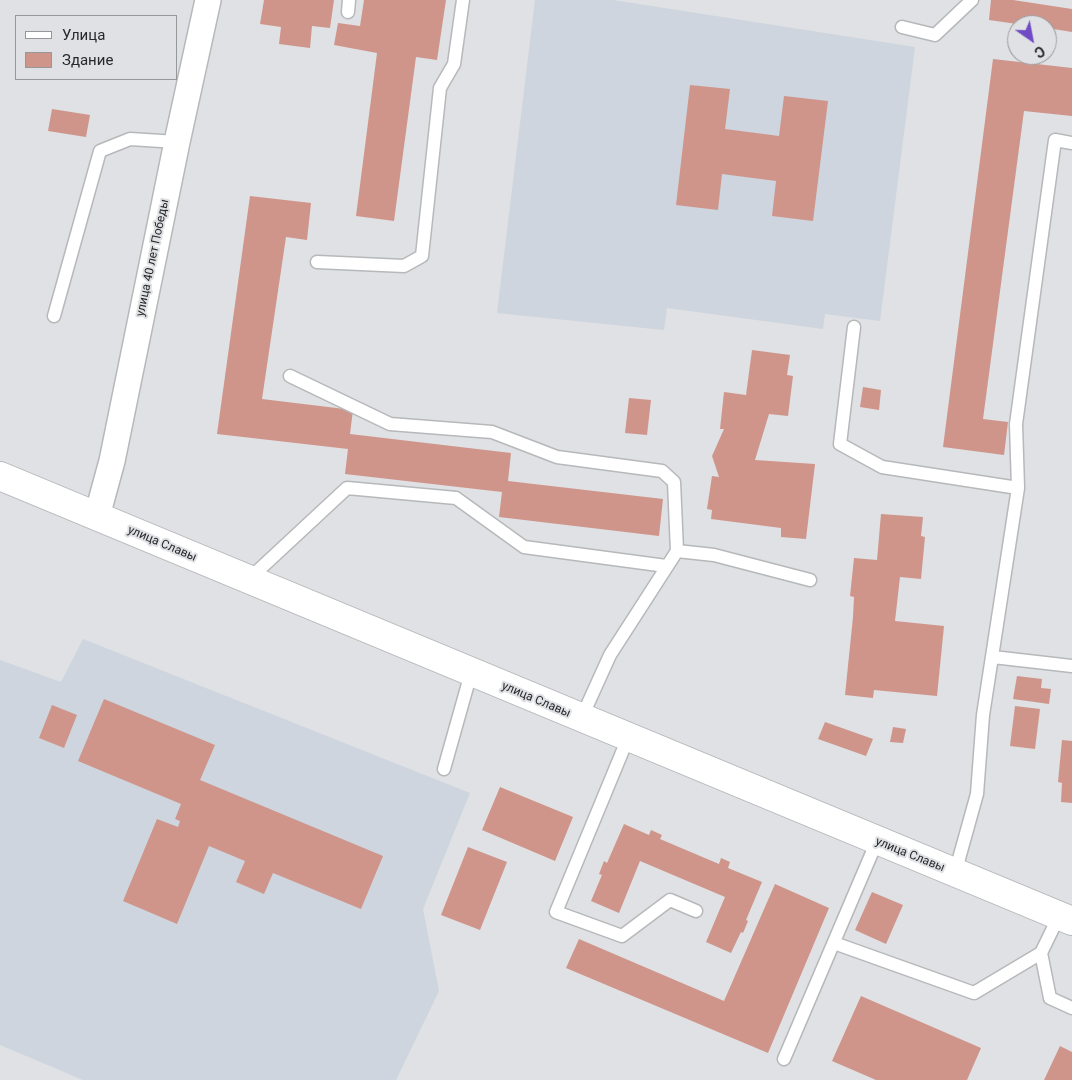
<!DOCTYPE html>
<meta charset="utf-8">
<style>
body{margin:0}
#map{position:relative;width:1072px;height:1080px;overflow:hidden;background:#dfe1e4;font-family:Roboto,sans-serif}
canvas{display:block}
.legend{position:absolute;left:15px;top:15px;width:162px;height:65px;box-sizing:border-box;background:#dfe1e4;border:1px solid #959799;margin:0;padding:6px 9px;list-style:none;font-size:15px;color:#272829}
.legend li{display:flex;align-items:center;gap:10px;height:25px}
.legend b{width:25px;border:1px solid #959799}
.north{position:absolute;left:1007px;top:15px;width:50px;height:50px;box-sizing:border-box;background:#dfe1e4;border:1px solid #959799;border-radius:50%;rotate:147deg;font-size:14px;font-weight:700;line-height:20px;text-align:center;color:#272829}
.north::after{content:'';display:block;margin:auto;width:18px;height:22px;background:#704bc4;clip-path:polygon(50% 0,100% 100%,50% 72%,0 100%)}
</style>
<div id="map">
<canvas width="1072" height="1080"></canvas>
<ul class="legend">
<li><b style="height:6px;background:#fff"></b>Улица</li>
<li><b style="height:14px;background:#cf958a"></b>Здание</li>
</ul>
<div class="north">С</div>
</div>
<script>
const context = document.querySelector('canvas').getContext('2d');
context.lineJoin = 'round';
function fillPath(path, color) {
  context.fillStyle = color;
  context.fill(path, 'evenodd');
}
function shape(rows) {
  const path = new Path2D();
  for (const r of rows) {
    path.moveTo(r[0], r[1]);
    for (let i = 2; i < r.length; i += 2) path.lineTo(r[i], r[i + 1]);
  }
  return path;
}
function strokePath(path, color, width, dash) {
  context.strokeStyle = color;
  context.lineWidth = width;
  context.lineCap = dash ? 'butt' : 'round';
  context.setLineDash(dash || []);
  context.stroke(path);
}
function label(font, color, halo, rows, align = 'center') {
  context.font = font + ' Roboto,sans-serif';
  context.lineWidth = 4;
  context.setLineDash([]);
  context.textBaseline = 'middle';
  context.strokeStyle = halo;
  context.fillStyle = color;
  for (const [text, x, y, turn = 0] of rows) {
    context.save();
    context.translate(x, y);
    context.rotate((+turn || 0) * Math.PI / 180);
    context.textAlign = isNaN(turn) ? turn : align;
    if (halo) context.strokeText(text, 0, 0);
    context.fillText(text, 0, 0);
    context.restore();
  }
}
const built = shape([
 [535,0,613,0,915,47,880,321,825,314,823,329,667,308,664,330,497,313],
 [83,639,470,793,423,909,439,991,396,1080,83,1080,0,1045,0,660,61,682]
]);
const building = shape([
 [264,0,334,0,330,28,312,26,310,48,279,44,281,27,260,24],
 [364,0,446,0,437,60,416,57,394,221,356,216,377,53,334,45,338,23,360,26],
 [991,0,1013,0,1072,9,1072,32,1047,28,1047,25,1024,25,989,20],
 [993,59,1072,68,1072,116,1024,111,983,419,1008,422,1004,455,943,447],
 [690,85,730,89,725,129,779,136,784,96,828,101,813,221,772,216,776,181,722,174,718,210,676,205],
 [52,109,90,115,86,137,48,131],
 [250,196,311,203,307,240,286,237,262,399,353,410,350,434,511,453,508,481,663,499,659,536,499,517,502,492,345,474,348,449,217,434],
 [752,350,790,355,787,375,793,376,788,416,769,414,755,460,815,464,806,539,781,537,781,528,711,519,712,510,707,509,712,476,719,477,712,456,724,429,720,429,724,392,746,395],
 [863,387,881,390,879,410,860,407],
 [629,398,651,400,647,435,625,433],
 [881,514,923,517,921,536,925,537,921,579,900,577,895,621,944,626,937,696,874,690,873,698,845,695,853,617,854,597,850,596,854,558,877,560],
 [1017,676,1042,679,1041,688,1051,689,1049,704,1013,699],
 [104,699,215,745,200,780,383,856,361,909,273,873,264,894,236,882,245,861,209,846,177,924,123,901,157,819,178,827,180,821,175,819,181,804,78,761],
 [52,705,77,715,64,748,39,738],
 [1015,706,1040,709,1035,749,1010,746],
 [825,722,873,739,866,756,818,739],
 [893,727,906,729,903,743,890,742],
 [1062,740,1072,741,1072,803,1061,802,1062,783,1058,782],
 [500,787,573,817,555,861,482,830],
 [624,824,649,835,651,830,662,835,660,839,719,864,721,858,730,862,728,868,762,882,746,920,748,921,743,933,741,932,731,953,706,942,725,897,640,861,619,913,591,901,602,875,599,874,604,861,607,863],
 [468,847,507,862,480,930,441,915],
 [775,884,829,908,768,1053,566,968,579,939,724,1001],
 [872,892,903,905,886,944,855,930],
 [861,996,981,1048,967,1080,876,1080,832,1061],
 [1060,1046,1072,1052,1072,1080,1044,1080]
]);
const service = shape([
 [348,12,349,0],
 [902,27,935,35,972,0],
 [317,262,404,266,422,256,440,88,454,64,463,0],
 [54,316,100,151,130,139,177,142],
 [854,327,840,444,882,467,1018,488],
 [290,376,390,424,492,432,557,457,662,471,674,482,677,551,610,655,581,719],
 [677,551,714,555,810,580],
 [248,580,347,488,456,498,524,547,666,566],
 [993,657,1072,666],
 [628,738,556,912,622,936,670,900,696,911],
 [444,769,471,673],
 [955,873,977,794,983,715,1018,488,1016,424,1055,140,1072,143],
 [834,943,974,993,1041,953,1059,916],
 [1041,953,1050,998,1072,1008],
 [784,1059,877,841]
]);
const minor = shape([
 [97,516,112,461,177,142,208,0]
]);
const secondary = shape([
 [0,476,1072,921]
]);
const streetNames = [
 ["улица 40 лет Победы",153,258,-78],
 ["улица Славы",162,544,23],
 ["улица Славы",536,700,23],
 ["улица Славы",910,855,22]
];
fillPath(built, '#ced5de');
fillPath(building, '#cf958a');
strokePath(service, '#b6b8ba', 15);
strokePath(minor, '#b6b8ba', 28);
strokePath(secondary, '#b6b8ba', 30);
strokePath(service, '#fff', 12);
strokePath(minor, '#fff', 25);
strokePath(secondary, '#fff', 28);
label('12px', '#272829', '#dfe1e4', streetNames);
</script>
